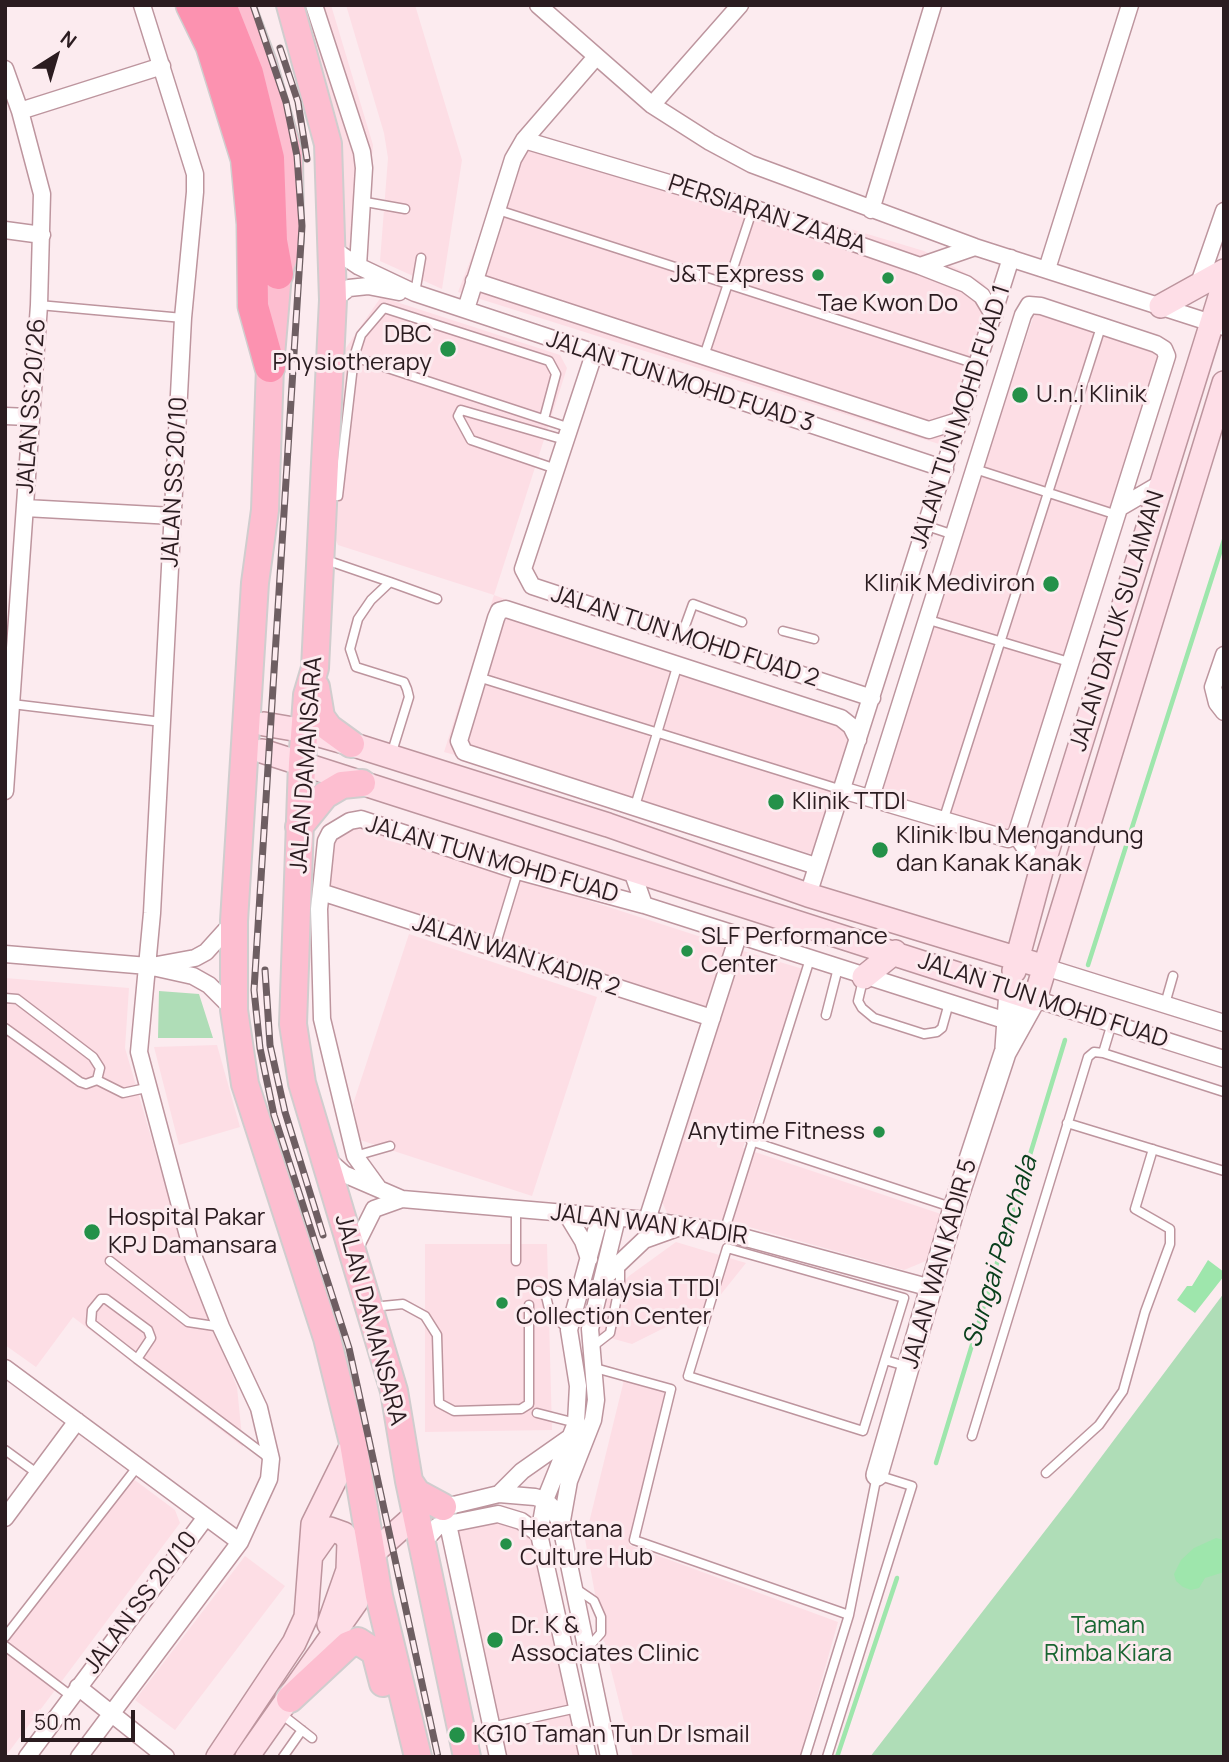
<!DOCTYPE html>
<style>
body{margin:0}
#map{position:relative;width:1229px;height:1762px;overflow:hidden;background:#fcebef;font-family:Manrope,sans-serif}
canvas{display:block}
.frame{position:absolute;inset:0;border:7px solid #2b1c20;pointer-events:none}
.north{position:absolute;left:21px;top:21px;width:70px;height:70px;-webkit-text-stroke:5px #fcebef;paint-order:stroke;rotate:37deg;font-size:19px;font-weight:700;line-height:28px;text-align:center;color:#2b1c20}
.north::after{content:'';display:block;margin:auto;width:24px;height:32px;background:#2b1c20;clip-path:polygon(50% 0,100% 100%,50% 72%,0 100%)}
.scale{position:absolute;left:21px;top:1710px;width:114px;height:32px;box-sizing:border-box;border:4px solid #2b1c20;border-top:0;padding-left:9px;font-size:21px;line-height:24px;white-space:nowrap;color:#2b1c20;-webkit-text-stroke:5px #fcebef;paint-order:stroke}
</style>
<div id="map">
<canvas width="1229" height="1762"></canvas>
<div class="frame"></div>
<div class="north">N</div>
<div class="scale">50 m</div>
</div>
<script>
const context = document.querySelector('canvas').getContext('2d');
context.lineJoin = 'round';
function fillPath(path, color) {
  context.fillStyle = color;
  context.fill(path, 'evenodd');
}
function shape(rows) {
  const path = new Path2D();
  for (const r of rows) {
    path.moveTo(r[0], r[1]);
    for (let i = 2; i < r.length; i += 2) path.lineTo(r[i], r[i + 1]);
  }
  return path;
}
function strokePath(path, color, width, dash) {
  context.strokeStyle = color;
  context.lineWidth = width;
  context.lineCap = dash ? 'butt' : 'round';
  context.setLineDash(dash || []);
  context.stroke(path);
}
function label(font, color, halo, rows, align = 'center') {
  context.font = font + ' Manrope,sans-serif';
  context.lineWidth = 6;
  context.setLineDash([]);
  context.textBaseline = 'middle';
  context.strokeStyle = halo;
  context.fillStyle = color;
  for (const [text, x, y, turn = 0] of rows) {
    context.save();
    context.translate(x, y);
    context.rotate((+turn || 0) * Math.PI / 180);
    context.textAlign = isNaN(turn) ? turn : align;
    if (halo) context.strokeText(text, 0, 0);
    context.fillText(text, 0, 0);
    context.restore();
  }
}
const built = shape([
 [301,5,331,5,373,145,365,252,344,246,340,140,316,47],
 [346,5,415,5,462,160,442,289,380,261,388,158,384,133],
 [521,130,924,251,982,282,995,296,951,428,939,444,458,292],
 [381,297,560,355,567,368,494,595,842,727,848,741,812,854,444,752,494,595,338,545,329,524,339,358],
 [1035,312,1161,355,1010,844,872,801],
 [355,825,726,945,705,1010,326,887,329,840],
 [409,934,597,997,532,1196,360,1140,353,1104],
 [740,950,803,969,743,1148,941,1214,926,1261,904,1270,738,1224,667,1213,660,1197],
 [5,978,129,988,125,1048,187,1260,237,1387,243,1447,73,1317,36,1367,5,1345],
 [217,1045,240,1127,179,1145,154,1047],
 [676,1242,746,1263,714,1303,632,1344,596,1334,605,1301,629,1276],
 [425,1244,547,1244,552,1430,425,1432],
 [624,1380,665,1390,629,1545,838,1622,800,1757,633,1757,603,1638,585,1539],
 [132,1478,175,1510,180,1523,5,1757,5,1643],
 [499,1520,519,1526,534,1538,581,1757,503,1757,455,1528],
 [245,1556,285,1586,175,1730,135,1700]
]);
const green = shape([
 [159,991,199,994,213,1038,158,1038],
 [1224,1293,1224,1757,870,1757,1072,1496]
]);
const water = shape([
 [1208,1260,1224,1272,1224,1276,1195,1313,1177,1300,1187,1286,1192,1286],
 [1216,1538,1224,1540,1224,1572,1205,1578,1199,1588,1191,1590,1183,1587,1176,1581,1174,1574,1181,1560,1194,1548]
]);
const stream = shape([
 [1088,965,1224,540],
 [936,1463,1065,1040],
 [837,1757,897,1578]
]);
const service = shape([
 [360,201,405,209],
 [498,210,979,365],
 [415,293,421,258],
 [39,305,183,318],
 [704,356,753,208],
 [354,357,570,428],
 [556,469,471,440,458,416,461,410,565,440],
 [975,469,1117,515],
 [326,496,338,496,354,357,361,335,384,308,549,361,556,374,544,419],
 [927,526,954,535],
 [323,559,390,582,371,600,358,619,350,649,356,667,404,682,407,689,409,697,391,755],
 [390,582,437,599],
 [929,620,1069,662],
 [783,631,814,639],
 [681,637,693,604,742,622],
 [478,677,842,790],
 [12,704,162,722],
 [635,806,677,667],
 [943,821,1101,327],
 [495,947,518,871],
 [863,980,858,1001,862,1008,874,1018,924,1034,937,1032,942,1028,949,1003],
 [5,998,17,999,93,1057,100,1068,97,1080,86,1084,80,1082,5,1028],
 [1165,1004,1173,976],
 [826,1015,838,968],
 [1103,1053,1112,1023],
 [97,1080,123,1093,146,1088],
 [1067,1123,1224,1171],
 [751,1141,954,1208],
 [355,1156,390,1146],
 [516,1209,516,1261],
 [724,1232,810,959],
 [727,1248,904,1298,863,1431,688,1376,727,1248],
 [110,1261,188,1322,221,1327],
 [538,1291,546,1296,550,1313,569,1330],
 [372,1307,403,1304,425,1316,437,1335,439,1403,454,1411,521,1409,529,1404,529,1305],
 [592,1347,610,1333,620,1282,620,1265],
 [137,1359,91,1323,92,1310,101,1299,106,1299,148,1330,151,1338,137,1359,269,1458],
 [885,1360,909,1367],
 [595,1368,671,1389,634,1540,849,1615],
 [537,1413,576,1423],
 [972,1436,1088,1057,1094,1052,1103,1053,1224,1092],
 [5,1450,38,1474],
 [1046,1473,1099,1425,1123,1391,1145,1312,1170,1244,1170,1229,1135,1209,1153,1149],
 [575,1588,594,1601,601,1617,601,1633,587,1649],
 [5,1637,138,1466],
 [5,1646,71,1696],
 [280,1713,312,1738],
 [491,1727,577,1708],
 [283,1757,302,1730],
 [805,1757,849,1615,877,1475,912,1486,827,1757]
]);
const minor = shape([
 [314,5,362,152,364,168,358,266],
 [538,5,652,105,710,142,751,164,975,247,1224,327],
 [5,69,20,111,42,194,39,305,5,791],
 [652,105,740,5],
 [20,111,162,66],
 [524,140,753,208,920,266,966,284,982,296,994,316],
 [871,210,933,5],
 [5,230,42,235],
 [333,249,358,266,415,293,945,469],
 [920,266,975,247],
 [1047,269,1130,5],
 [474,281,929,430,961,420],
 [1198,286,1224,211],
 [333,300,349,288,368,286,399,292],
 [466,309,513,159,524,140,595,58],
 [594,354,523,569,532,586,872,698],
 [5,416,29,417],
 [25,508,173,516],
 [1119,508,1160,484],
 [1224,655,1213,687,1217,703,1224,712],
 [842,790,1008,839,1016,835],
 [871,797,1023,315,1029,305,1041,306,1156,344,1164,349,1167,356,1016,835],
 [1016,835,1041,871],
 [816,866,464,752,459,741,496,618,499,611,506,609,841,718,851,726,858,740],
 [631,868,644,905],
 [321,892,712,1018],
 [808,895,1011,258],
 [5,954,148,966,193,976,209,985,234,1010],
 [157,965,195,958,206,952,234,921],
 [1045,967,1224,1023],
 [1035,999,1224,1059],
 [328,1160,344,1174,402,1199,647,1220,724,1232,931,1288],
 [379,1189,355,1156,322,1019,319,909,326,841,330,833,350,821,361,819,518,871,644,905,1007,1021],
 [566,1213,583,1241,589,1259],
 [647,1220,738,936],
 [353,1251,374,1209,402,1199],
 [605,1277,644,1240,683,1226],
 [5,1368,240,1542],
 [499,1494,522,1471,569,1438],
 [437,1509,499,1494,535,1497,545,1500,554,1509,561,1526,609,1757],
 [5,1518,77,1421],
 [450,1523,449,1529,498,1757],
 [561,1526,569,1481,593,1420,596,1400,590,1329,617,1218],
 [426,1548,427,1538,438,1526,498,1514,521,1521,539,1534],
 [78,1687,166,1757],
 [27,1757,206,1517],
 [79,1757,240,1542,269,1479,271,1459,259,1408,221,1327,194,1258,139,1052,152,913,183,318,195,192,195,174,142,5],
 [588,1757,539,1534,545,1500,576,1423,578,1386,569,1330,600,1216]
]);
const tertiary = shape([
 [1006,1048,1010,991],
 [877,1475,954,1208,1005,1053,1035,999]
]);
const secondary = shape([
 [1161,306,1224,271],
 [264,724,305,731,351,744,608,825,808,895,1045,967],
 [262,751,1035,999,1224,383],
 [1014,971,1041,871,1224,284],
 [864,977,895,952],
 [313,1553,330,1529,344,1534,349,1542,348,1570,329,1624],
 [218,1757,294,1643,306,1617,313,1524,353,1443],
 [247,1757,356,1602,372,1554,418,1513]
]);
const primary = shape([
 [241,5,263,63,289,154,290,240,278,274,270,367,265,510,255,583,234,921,234,1010,245,1084,327,1338,353,1443,379,1596,418,1757],
 [290,5,328,144,333,300,315,668,307,695,302,763,293,1024,302,1083,394,1391,409,1481,467,1757],
 [316,687,321,717,329,728,351,744],
 [299,827,325,795,342,785,362,783],
 [409,1481,417,1493,443,1507],
 [290,1699,348,1645,358,1641,375,1652,383,1683]
]);
const motorway = shape([
 [191,5,211,46,246,159,252,224,253,306,270,367],
 [221,5,248,73,269,158,272,241,278,274]
]);
const rail = shape([
 [253,5,286,102,297,156,302,226,254,990,260,1048,274,1115,349,1348,438,1757],
 [280,48,298,102,307,159],
 [265,970,270,1045,285,1112,323,1235]
]);
const markers = [
 [818,275,7,"#249149"],
 [888,278,7,"#249149"],
 [448,349,9,"#249149"],
 [1020,395,9,"#249149"],
 [1051,584,9,"#249149"],
 [776,802,9,"#249149"],
 [880,850,9,"#249149"],
 [687,951,7,"#249149"],
 [879,1132,7,"#249149"],
 [92,1232,9,"#249149"],
 [502,1303,7,"#249149"],
 [506,1544,7,"#249149"],
 [495,1640,9,"#249149"],
 [457,1735,9,"#249149"]
];
const streetNames = [
 ["PERSIARAN ZAABA",767,215,18],
 ["JALAN TUN MOHD FUAD 3",680,382,18],
 ["JALAN SS 20/26",32,406,-86],
 ["JALAN TUN MOHD FUAD 1",961,417,-72],
 ["JALAN SS 20/10",175,482,-87],
 ["JALAN DATUK SULAIMAN",1118,621,-73],
 ["JALAN TUN MOHD FUAD 2",685,637,18],
 ["JALAN DAMANSARA",307,765,-86],
 ["JALAN TUN MOHD FUAD",492,860,16],
 ["JALAN WAN KADIR 2",516,956,18],
 ["JALAN TUN MOHD FUAD",1043,1001,18],
 ["JALAN WAN KADIR",649,1225,7],
 ["JALAN WAN KADIR 5",940,1264,-74],
 ["JALAN DAMANSARA",370,1320,75],
 ["JALAN SS 20/10",141,1603,-53]
];
const poiNames = [
 ["J&T Express",804,275,"right"],
 ["Tae Kwon Do",888,304,"center"],
 ["DBC",432,335,"right"],
 ["Physiotherapy",432,363,"right"],
 ["U.n.i Klinik",1036,395],
 ["Klinik Mediviron",1035,584,"right"],
 ["Klinik TTDI",792,802],
 ["Klinik Ibu Mengandung",896,836],
 ["dan Kanak Kanak",896,864],
 ["SLF Performance",701,937],
 ["Center",701,965],
 ["Anytime Fitness",865,1132,"right"],
 ["Hospital Pakar",108,1218],
 ["KPJ Damansara",108,1246],
 ["POS Malaysia TTDI",516,1289],
 ["Collection Center",516,1317],
 ["Heartana",520,1530],
 ["Culture Hub",520,1558],
 ["Dr. K &",511,1626],
 ["Associates Clinic",511,1654],
 ["KG10 Taman Tun Dr Ismail",473,1735]
];
const parkNames = [
 ["Taman",1108,1626],
 ["Rimba Kiara",1108,1654]
];
const waterNames = [
 ["Sungai Penchala",1001,1252,-73]
];
fillPath(built, '#fddee5');
fillPath(green, '#afddb7');
fillPath(water, '#9ee6ac');
strokePath(stream, '#9ee6ac', 4.5);
strokePath(service, '#bd959e', 11);
strokePath(minor, '#bd959e', 19);
strokePath(tertiary, '#bd959e', 24);
strokePath(secondary, '#bd959e', 26);
strokePath(primary, '#d0cdce', 30);
strokePath(motorway, '#d0cdce', 33);
strokePath(service, '#fff', 8);
strokePath(minor, '#fff', 16);
strokePath(tertiary, '#fff', 21);
strokePath(secondary, '#fedee7', 23);
strokePath(primary, '#fdbed0', 26);
strokePath(motorway, '#fc92b0', 30);
strokePath(rail, '#6e5e62', 7);
strokePath(rail, '#fcebef', 4.5, [13]);
for (const [x, y, r, color] of markers) {
  const dot = new Path2D();
  dot.arc(x, y, r, 0, 2 * Math.PI);
  context.fillStyle = color;
  context.fill(dot);
  strokePath(dot, '#fcebef', 2.5);
}
label('24px', '#2b1c20', '#fcebef', streetNames);
label('24px', '#2b1c20', '#fcebef', poiNames, 'left');
label('24px', '#196632', '#fcebef', parkNames);
label('italic 26px', '#09401c', '#fcebef', waterNames);
</script>
